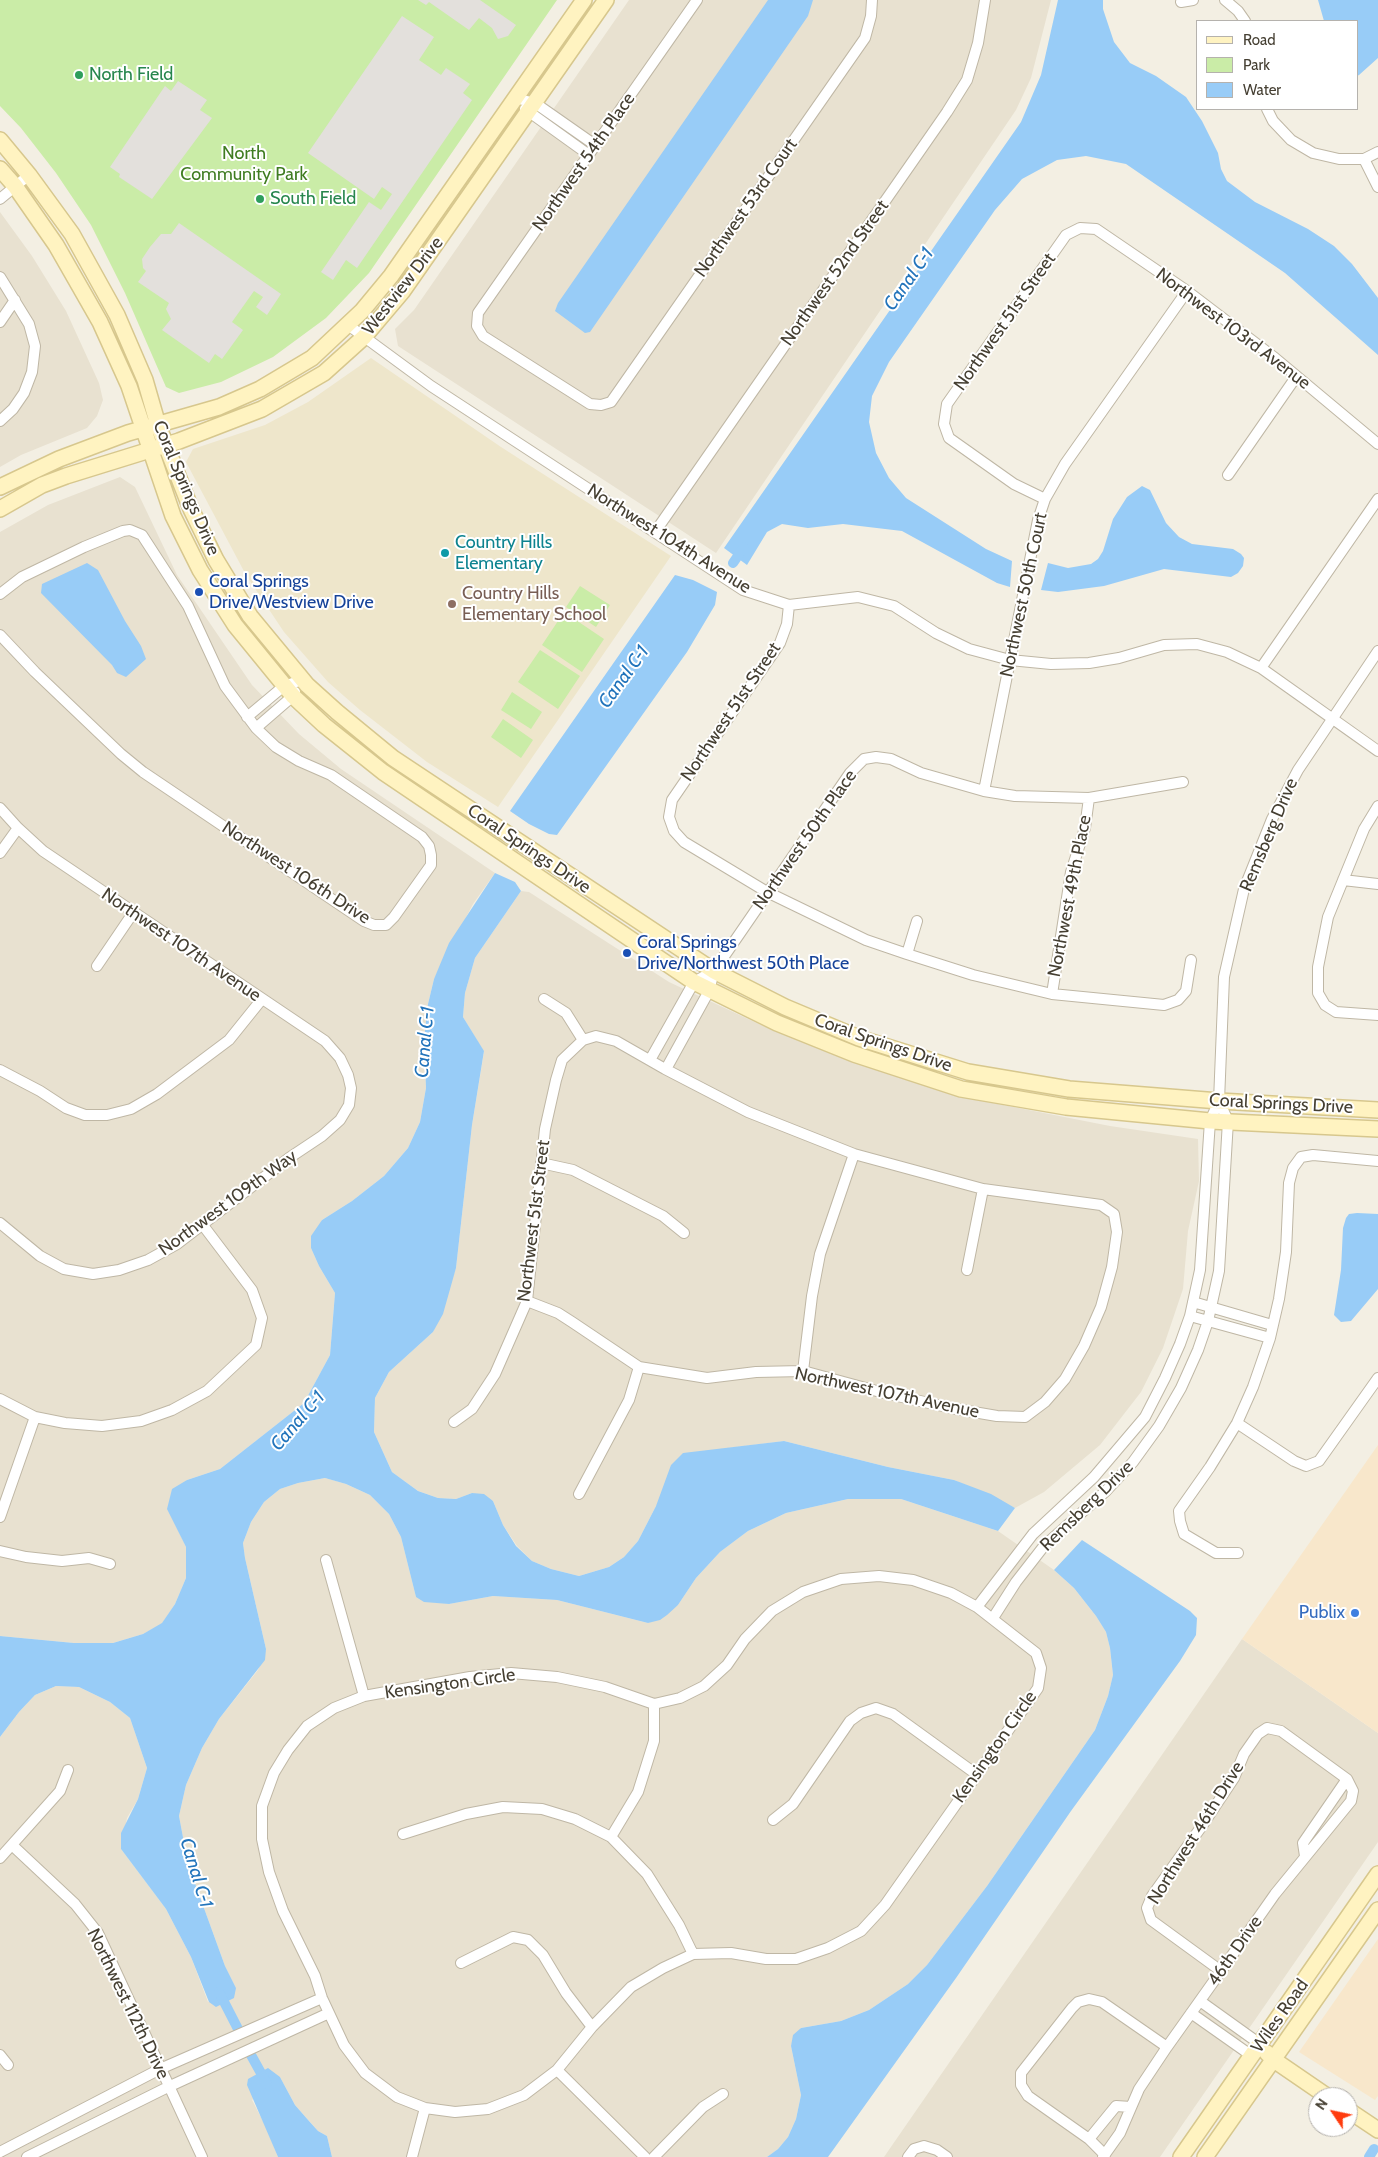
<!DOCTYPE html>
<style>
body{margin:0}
#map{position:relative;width:1378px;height:2157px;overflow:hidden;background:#f3efe3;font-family:Cabin,sans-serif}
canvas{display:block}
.legend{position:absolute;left:1196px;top:20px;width:162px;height:90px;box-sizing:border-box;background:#fff;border:1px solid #b5b2ad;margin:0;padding:6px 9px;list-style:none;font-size:15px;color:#453f32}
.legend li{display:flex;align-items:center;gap:10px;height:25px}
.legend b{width:25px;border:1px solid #b5b2ad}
.north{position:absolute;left:1308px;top:2087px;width:50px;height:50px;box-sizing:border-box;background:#fff;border:1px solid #b5b2ad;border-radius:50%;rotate:304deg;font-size:14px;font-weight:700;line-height:20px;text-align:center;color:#453f32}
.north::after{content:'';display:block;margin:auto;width:18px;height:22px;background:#ff3c0e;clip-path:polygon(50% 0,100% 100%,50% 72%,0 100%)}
</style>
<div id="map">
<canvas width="1378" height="2157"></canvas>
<ul class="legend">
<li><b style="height:6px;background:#fff3c1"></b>Road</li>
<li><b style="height:14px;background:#caeca7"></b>Park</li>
<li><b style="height:14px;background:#98ccf7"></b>Water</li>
</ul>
<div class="north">N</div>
</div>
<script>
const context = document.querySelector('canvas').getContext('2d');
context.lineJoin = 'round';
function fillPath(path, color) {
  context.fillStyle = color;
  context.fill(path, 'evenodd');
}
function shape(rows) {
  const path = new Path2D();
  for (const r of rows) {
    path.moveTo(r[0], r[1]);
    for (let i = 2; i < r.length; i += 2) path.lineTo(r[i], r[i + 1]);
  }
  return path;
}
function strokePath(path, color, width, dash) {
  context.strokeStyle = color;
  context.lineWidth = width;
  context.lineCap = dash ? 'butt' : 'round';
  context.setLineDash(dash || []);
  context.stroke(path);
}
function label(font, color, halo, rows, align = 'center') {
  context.font = font + ' Cabin,sans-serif';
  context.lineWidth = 4;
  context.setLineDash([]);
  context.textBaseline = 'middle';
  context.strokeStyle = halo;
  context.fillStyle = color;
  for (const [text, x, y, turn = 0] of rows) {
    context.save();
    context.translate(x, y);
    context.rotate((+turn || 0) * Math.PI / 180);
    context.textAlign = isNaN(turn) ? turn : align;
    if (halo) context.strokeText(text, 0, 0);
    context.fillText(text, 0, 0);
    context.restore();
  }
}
const residential = shape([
 [629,0,1051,0,1031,78,1016,110,716,553,398,346,395,329,414,310],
 [0,212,32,256,66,311,99,383,103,400,97,416,87,428,21,455,0,467],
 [120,477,135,487,177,575,252,685,299,734,341,769,495,873,473,904,434,979,428,1004,424,1039,426,1088,420,1122,408,1148,384,1176,352,1201,322,1220,311,1248,319,1266,335,1293,330,1355,304,1403,220,1469,187,1480,168,1509,186,1547,186,1578,175,1604,162,1624,143,1634,113,1643,74,1643,0,1636,0,532,48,505],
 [521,891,529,892,669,982,761,1025,860,1065,983,1101,1110,1126,1198,1139,1199,1181,1188,1231,1183,1289,1163,1348,1141,1392,1100,1445,1044,1492,1015,1508,954,1480,888,1467,784,1441,729,1448,656,1506,638,1541,624,1557,609,1567,579,1576,551,1569,532,1561,517,1546,503,1525,493,1501,472,1493,456,1499,438,1498,418,1491,392,1472,374,1432,375,1398,389,1372,433,1332,456,1268,472,1125,484,1052,463,1017,465,993,475,958],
 [325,1478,346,1484,370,1495,389,1514,401,1537,416,1597,449,1604,493,1596,557,1600,648,1623,678,1605,696,1578,720,1552,748,1531,786,1513,848,1499,901,1499,998,1531,1054,1570,1074,1588,1096,1616,1106,1632,1110,1648,1113,1675,1108,1696,1095,1730,987,1886,927,1965,908,1984,869,2010,841,2021,801,2028,791,2046,801,2095,796,2119,788,2137,778,2149,767,2157,332,2157,327,2136,318,2131,295,2105,280,2077,252,2100,266,2127,278,2157,0,2157,0,1737,19,1712,35,1695,56,1686,79,1687,110,1702,130,1718,147,1768,138,1799,127,1818,121,1849,166,1909,191,1957,208,2002,236,1988,225,1966,188,1864,179,1816,186,1785,202,1748,219,1719,258,1670,266,1649,245,1558,243,1543,251,1522,264,1502,280,1489,298,1483],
 [1242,1639,1378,1733,1378,1842,1160,2157,884,2157]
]);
const commercial = shape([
 [1378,1445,1378,1733,1242,1639],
 [1378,1939,1378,2096,1375,2100,1299,2052]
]);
const education = shape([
 [371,358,501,447,671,556,498,807,427,762,360,710,328,682,284,632,246,575,186,462,193,449,265,425,308,402]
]);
const green = shape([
 [0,0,557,0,369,273,326,318,273,357,221,382,179,393,166,387,125,293,91,225,56,173,21,128,0,106],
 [580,586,610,605,596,627,566,607],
 [564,612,604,639,582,672,542,645],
 [540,650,580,676,558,709,518,682],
 [512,692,542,712,531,729,501,710],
 [503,719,533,740,521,758,491,737]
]);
const parking = shape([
 [418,0,480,0,516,25,508,36,498,39,492,28,479,18,469,30,429,2,426,5],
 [402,16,434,37,419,60,441,75,446,68,470,84,463,93,472,100,357,268,346,260,333,280,321,272,369,202,381,210,392,194,382,187,374,199,308,153],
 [178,81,207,100,200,110,212,118,152,199,119,177,120,174,110,167,165,86,171,91],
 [179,223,281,294,267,315,256,307,263,297,254,291,232,322,243,330,222,359,215,354,209,363,162,330,171,319,166,309,169,303,138,282,146,271,143,268,142,259,150,247,161,234,171,234]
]);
const water = shape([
 [768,0,813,0,808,16,590,332,585,333,555,311,558,303],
 [1058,0,1103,0,1103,9,1114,42,1130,63,1156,76,1186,97,1202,121,1218,153,1221,169,1227,181,1255,202,1308,229,1334,246,1352,264,1378,298,1378,355,1285,273,1126,164,1086,156,1057,160,1022,179,995,210,889,362,872,396,869,422,876,453,889,478,906,498,986,549,1012,561,1010,587,997,583,902,531,843,524,808,528,782,524,767,532,747,565,724,548,1021,122,1041,75],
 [1318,0,1378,0,1378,58,1359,75,1357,76,1357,21,1324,21],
 [1142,486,1150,490,1166,523,1179,537,1192,544,1233,549,1241,554,1244,558,1243,566,1238,573,1231,577,1164,569,1104,586,1058,592,1041,590,1048,563,1068,568,1091,564,1098,559,1103,551,1113,519,1127,497],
 [87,563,98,570,125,621,141,646,146,659,126,677,117,673,112,665,41,593,42,584],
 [675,575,693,580,717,592,715,605,687,652,557,835,549,834,529,824,510,811],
 [495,873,515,882,521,891,475,958,465,993,463,1017,484,1051,472,1125,456,1268,443,1314,433,1332,389,1372,375,1398,374,1432,392,1472,418,1491,438,1498,456,1499,472,1493,484,1494,493,1501,503,1525,516,1546,532,1561,551,1569,579,1576,609,1567,624,1557,638,1541,656,1506,671,1465,683,1453,784,1441,888,1467,954,1480,991,1494,1015,1508,998,1531,901,1499,848,1499,786,1513,748,1531,720,1552,696,1578,678,1605,667,1615,660,1620,648,1623,557,1600,493,1596,449,1604,424,1602,416,1597,401,1537,389,1514,370,1495,346,1484,325,1478,298,1483,280,1489,264,1502,251,1522,243,1543,245,1558,266,1649,265,1660,219,1719,202,1748,186,1785,179,1816,188,1864,225,1966,236,1988,234,1998,216,2007,209,2002,191,1957,166,1909,121,1849,121,1833,138,1799,147,1768,130,1718,110,1702,79,1687,56,1686,35,1695,19,1712,0,1737,0,1636,74,1643,113,1643,143,1634,162,1623,175,1604,186,1578,186,1547,167,1509,172,1489,187,1480,220,1469,304,1403,330,1355,335,1293,319,1266,311,1248,311,1236,322,1220,352,1201,384,1176,408,1148,420,1122,426,1088,424,1039,428,1004,434,979,449,943],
 [1357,1213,1378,1214,1378,1289,1351,1321,1341,1322,1334,1315,1341,1270,1343,1228,1346,1218,1349,1214],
 [1082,1540,1190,1611,1197,1618,1196,1635,1180,1661,1071,1811,956,1978,828,2157,767,2157,778,2149,788,2137,796,2119,801,2095,791,2046,793,2035,801,2028,841,2021,869,2010,908,1984,927,1965,987,1886,1095,1730,1108,1696,1113,1675,1110,1648,1106,1632,1096,1616,1074,1588,1054,1570],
 [268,2068,280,2077,295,2105,309,2121,318,2131,327,2136,332,2157,278,2157,247,2085,248,2079]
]);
const canal = shape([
 [733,563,744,547],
 [219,1992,238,2029],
 [251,2055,267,2084],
 [1369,2157,1374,2149]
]);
const street = shape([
 [697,0,478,313,477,326,483,336,590,404,601,405,611,402,865,38,871,16,872,0],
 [1225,0,1238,11,1245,21],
 [1181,2,1193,0],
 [515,98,535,103,595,145],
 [525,109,589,155],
 [1267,109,1273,121,1291,140,1313,153,1339,159,1364,159,1378,187],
 [1364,159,1378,152],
 [0,199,29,175],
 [0,277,29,324,35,346,32,372,24,393,13,409,0,421],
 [0,322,15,300],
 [348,325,431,386,743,590,789,605,858,597,894,606,936,633,969,649,1010,660,1051,664,1089,663,1119,658,1164,645,1197,644,1227,652,1261,668,1378,751],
 [1228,475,1296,377],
 [1045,499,1014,484,949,438,944,424,947,404,1066,235,1080,228,1096,229,1187,291,1275,358,1378,444],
 [655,532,947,112,967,80,978,43,985,0],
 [0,594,22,577,84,547,123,531,130,530,142,535,188,606,225,686,256,728,276,747,299,761,331,775,422,837,429,846,431,855,431,865,394,917,386,925,374,925,364,921,143,772,121,754,35,672,0,635],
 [789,605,787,624,780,643,672,800,669,817,674,831,684,842,767,892,866,940,907,954],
 [1261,668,1378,499],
 [247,717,284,686,302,680],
 [256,728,293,696,295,692],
 [984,791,1038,520,1045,499,1065,464,1187,291],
 [1378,806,1364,829,1328,917,1318,967,1318,993,1325,1005,1336,1012,1378,1015],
 [0,808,18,828,43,851,325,1041,340,1058,348,1075,351,1088,349,1105,340,1120,322,1136,289,1158,177,1244,148,1260,119,1270,93,1274,64,1269,40,1256,0,1223],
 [0,853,18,828],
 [1343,880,1378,884],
 [917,921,907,954,973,975,1052,994,1164,1005,1178,1000,1186,991,1191,960],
 [97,966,133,913],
 [1052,994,1071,872,1085,828,1089,798],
 [544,999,566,1013,583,1040],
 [650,1060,694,982,714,971],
 [666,1069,709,991,714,971,850,773,864,759,876,757,891,759,921,773,984,791,1015,796,1089,798,1183,782],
 [0,1070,40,1091,66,1108,85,1115,107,1115,131,1109,157,1094,229,1040,262,999],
 [541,1163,573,1170,663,1216,684,1233],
 [967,1270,983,1189],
 [1193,1302,1272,1325],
 [1190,1316,1270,1338],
 [803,1371,812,1296,820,1254,854,1154],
 [0,1399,35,1417,65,1423,102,1426,141,1421,172,1410,207,1391,256,1345,262,1318,252,1290,202,1224],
 [454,1422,472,1409,495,1374,527,1301,545,1129,556,1080,562,1060,583,1040,596,1036,616,1041,665,1069,748,1112,854,1154,983,1189,1101,1205,1114,1214,1117,1232,1112,1267,1101,1307,1084,1346,1065,1379,1045,1402,1025,1417,997,1416,956,1409,884,1393,803,1371,756,1372,707,1378,639,1367,572,1322,558,1313,527,1301],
 [1237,1423,1294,1461,1306,1466,1319,1461,1378,1378],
 [579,1494,629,1400,639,1367],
 [0,1517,35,1417],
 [0,1551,26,1557,62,1561,89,1558,110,1564],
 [1238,1553,1216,1553,1184,1534,1180,1521,1179,1511,1210,1467,1237,1423,1253,1387,1270,1338,1279,1299,1286,1252,1289,1183,1293,1168,1301,1157,1313,1155,1378,1161],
 [326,1560,364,1696],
 [879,1576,913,1580,951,1593,977,1607,1036,1653,1041,1668,1038,1688,885,1905,861,1931,828,1948,796,1959,766,1959,731,1953,693,1954,663,1968,631,1987,592,2027,557,2070,524,2095,488,2109,455,2112,425,2108,397,2097,365,2073,344,2045,322,1998,315,1976,283,1911,269,1872,262,1839,262,1806,274,1773,288,1750,307,1726,334,1708,364,1696,470,1677,511,1673,557,1677,605,1687,654,1704,680,1698,704,1686,727,1665,745,1639,772,1611,803,1592,841,1579,879,1576],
 [977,1607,1033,1534,1094,1477,1145,1417,1165,1378,1180,1344,1190,1316,1200,1270,1210,1121,1219,1101,1224,977,1244,889,1272,819,1298,770,1378,651],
 [993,1618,1016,1582,1044,1546,1106,1491,1133,1462,1159,1426,1181,1388,1198,1350,1208,1321,1219,1271,1228,1121,1219,1101],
 [773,1820,793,1804,850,1721,861,1713,876,1708,893,1714,976,1774],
 [403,1834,466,1814,503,1807,542,1809,575,1819,611,1837,647,1874,679,1925,693,1954],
 [611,1837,638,1792,654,1741,654,1704],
 [12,1845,75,1904,98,1933,202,2157],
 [1305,1856,1303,1843,1347,1779],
 [0,1858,60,1791,68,1770],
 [461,1963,513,1937,528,1940,543,1955,566,1993,592,2027],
 [1200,2001,1260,2044],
 [1191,2013,1252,2056],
 [0,2055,8,2065],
 [557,2070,645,2157],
 [1089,2139,1116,2106,1131,2107],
 [0,2152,160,2069,322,1998],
 [1105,2155,1089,2139,1028,2096,1021,2085,1021,2073,1072,2008,1078,2002,1089,1999,1102,2002,1167,2047],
 [27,2157,168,2087,329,2013],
 [412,2157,425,2108],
 [654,2157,703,2107,723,2094],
 [908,2157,914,2149,924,2146,937,2150,947,2157],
 [1103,2157,1120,2133,1139,2089,1167,2047,1221,1971,1275,1894,1351,1801,1353,1791,1347,1779,1281,1731,1267,1728,1258,1734,1244,1754,1234,1778,1204,1823,1152,1896,1147,1908,1151,1920,1221,1971]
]);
const secondary = shape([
 [0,140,29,175,72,234,117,315,145,380,158,425,191,509,216,560,250,616,307,685,337,712,393,758,714,971,785,1007,859,1038,968,1072,1069,1089,1219,1101,1378,1110],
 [0,169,15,186,56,245,100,322,129,386,173,516,200,570,235,625,293,696,324,725,383,772,694,982,777,1023,854,1054,961,1089,1066,1107,1210,1121,1378,1129],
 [0,487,59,459,128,433,219,407,260,389,312,358,362,311,391,276,584,0],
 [0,509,42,485,66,476,179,441,262,409,324,373,364,337,402,292,606,0],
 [1267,2053,1274,2060,1328,2097],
 [1348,2110,1378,2130],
 [1181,2157,1378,1874],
 [1205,2157,1378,1910]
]);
const markers = [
 [79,75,5,"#2e9e5b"],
 [260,199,5,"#2e9e5b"],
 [445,553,5,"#0f9aa8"],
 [199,592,5,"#1a4fb4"],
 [452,604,5,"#8d6e63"],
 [627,953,5,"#1a4fb4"],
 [1355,1613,5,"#3f7fe0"]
];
const leisureNames = [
 ["North Field",89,75],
 ["South Field",270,199]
];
const parkNames = [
 ["North",244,154],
 ["Community Park",244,175]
];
const streetNames = [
 ["Northwest 54th Place",584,162,-55],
 ["Northwest 53rd Court",746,208,-55],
 ["Northwest 52nd Street",835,273,-55],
 ["Westview Drive",403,286,-52],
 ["Northwest 51st Street",1005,322,-55],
 ["Northwest 103rd Avenue",1233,329,37],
 ["Coral Springs Drive",186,488,67],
 ["Northwest 104th Avenue",669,539,32],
 ["Northwest 50th Court",1024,595,-78],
 ["Northwest 51st Street",731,712,-56],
 ["Remsberg Drive",1269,835,-67],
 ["Northwest 50th Place",805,840,-55],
 ["Coral Springs Drive",529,849,34],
 ["Northwest 106th Drive",296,873,33],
 ["Northwest 49th Place",1070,896,-79],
 ["Northwest 107th Avenue",181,945,34],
 ["Coral Springs Drive",883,1043,19],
 ["Coral Springs Drive",1281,1104,3],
 ["Northwest 109th Way",228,1203,-36],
 ["Northwest 51st Street",534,1221,-83],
 ["Northwest 107th Avenue",887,1393,12],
 ["Remsberg Drive",1087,1506,-44],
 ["Kensington Circle",450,1684,-8],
 ["Kensington Circle",995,1747,-55],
 ["Northwest 46th Drive",1196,1833,-58],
 ["46th Drive",1235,1951,-55],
 ["Northwest 112th Drive",128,2004,64],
 ["Wiles Road",1280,2016,-55]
];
const cultureNames = [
 ["Country Hills",455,543],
 ["Elementary",455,564]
];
const transitNames = [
 ["Coral Springs",209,582],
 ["Drive/Westview Drive",209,603],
 ["Coral Springs",637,943],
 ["Drive/Northwest 50th Place",637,964]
];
const educationNames = [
 ["Country Hills",462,594],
 ["Elementary School",462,615]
];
const shopNames = [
 ["Publix",1345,1613]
];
const waterNames = [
 ["Canal C-1",909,279,-55],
 ["Canal C-1",624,677,-54],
 ["Canal C-1",425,1042,-85],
 ["Canal C-1",298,1421,-49],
 ["Canal C-1",196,1873,73]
];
fillPath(residential, '#e8e1d0');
fillPath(commercial, '#f8e7cb');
fillPath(education, '#eee6cb');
fillPath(green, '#caeca7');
fillPath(parking, '#e3e0dc');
fillPath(water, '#98ccf7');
strokePath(canal, '#98ccf7', 10);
strokePath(street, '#bfb7a5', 12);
strokePath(secondary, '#d7c78d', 18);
strokePath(street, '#fff', 10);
strokePath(secondary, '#fff3c1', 15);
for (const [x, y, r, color] of markers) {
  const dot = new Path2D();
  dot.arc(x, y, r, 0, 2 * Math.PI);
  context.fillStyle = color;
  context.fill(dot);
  strokePath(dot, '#fff', 2);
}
label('18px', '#27864d', '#fff', leisureNames, 'left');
label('18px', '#3f7c21', '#fff', parkNames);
label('18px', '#453f32', '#fff', streetNames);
label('18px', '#0d838f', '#fff', cultureNames, 'left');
label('18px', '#164399', '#fff', transitNames, 'left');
label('18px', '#785e54', '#fff', educationNames, 'left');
label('18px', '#366cbe', '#fff', shopNames, 'right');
label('italic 19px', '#2274bb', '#fff', waterNames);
</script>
